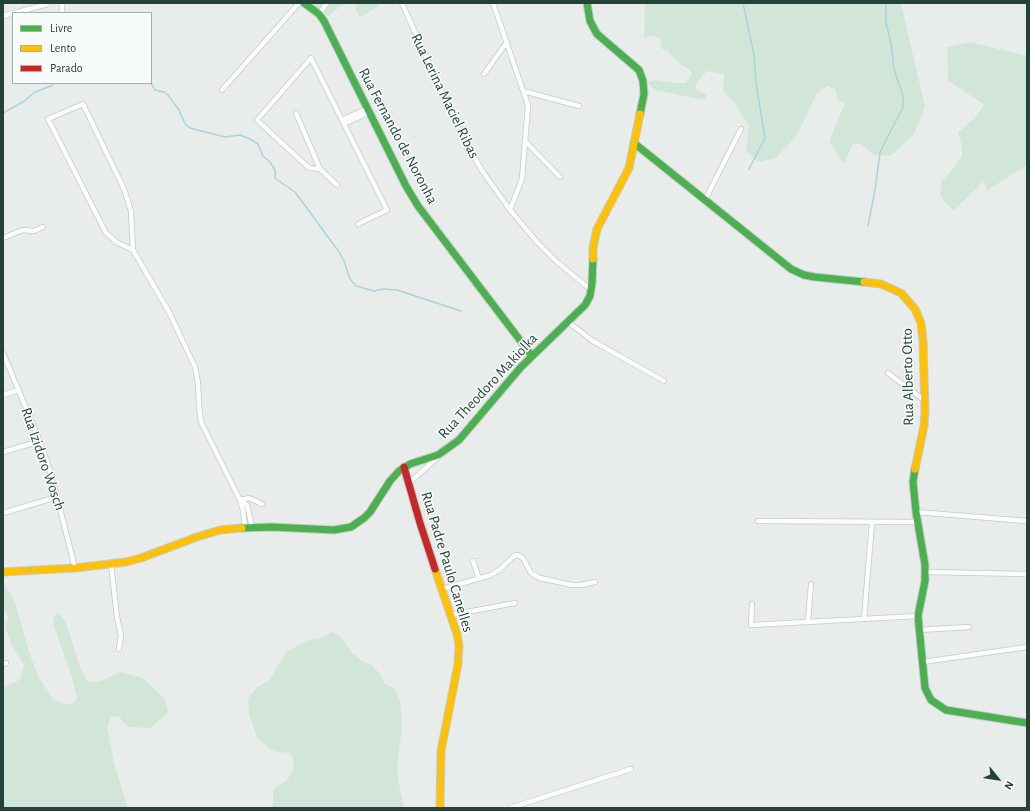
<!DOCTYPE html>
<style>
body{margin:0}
#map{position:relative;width:1030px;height:811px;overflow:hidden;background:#e8edeb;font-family:"Alegreya Sans",sans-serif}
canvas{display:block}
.frame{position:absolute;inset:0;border:4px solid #24423a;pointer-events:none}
.legend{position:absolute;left:12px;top:12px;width:140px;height:72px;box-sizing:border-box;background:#f7fbf9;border:1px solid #a3b1ad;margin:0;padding:5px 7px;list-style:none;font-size:12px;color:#24423a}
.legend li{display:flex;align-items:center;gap:8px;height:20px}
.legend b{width:20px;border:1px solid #a3b1ad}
.north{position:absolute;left:978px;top:759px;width:40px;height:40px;-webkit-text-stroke:3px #f7fbf9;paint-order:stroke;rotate:120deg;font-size:11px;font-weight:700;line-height:16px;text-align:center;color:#24423a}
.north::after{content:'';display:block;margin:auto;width:14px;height:18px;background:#24423a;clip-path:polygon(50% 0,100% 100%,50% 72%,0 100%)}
</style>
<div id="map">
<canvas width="1030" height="811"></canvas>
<div class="frame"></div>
<ul class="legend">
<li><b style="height:5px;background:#4caf50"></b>Livre</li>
<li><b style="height:5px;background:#ffc107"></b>Lento</li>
<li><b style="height:5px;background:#c62828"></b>Parado</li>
</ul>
<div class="north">N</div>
</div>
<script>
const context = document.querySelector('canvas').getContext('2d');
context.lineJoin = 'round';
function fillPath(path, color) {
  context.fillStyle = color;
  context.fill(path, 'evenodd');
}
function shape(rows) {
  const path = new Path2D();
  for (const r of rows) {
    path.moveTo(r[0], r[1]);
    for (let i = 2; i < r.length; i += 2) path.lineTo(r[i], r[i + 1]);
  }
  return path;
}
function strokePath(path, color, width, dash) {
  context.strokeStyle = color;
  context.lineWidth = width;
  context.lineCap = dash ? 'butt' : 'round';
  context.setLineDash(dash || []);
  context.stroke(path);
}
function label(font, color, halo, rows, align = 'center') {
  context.font = font + ' "Alegreya Sans",sans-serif';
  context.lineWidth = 3;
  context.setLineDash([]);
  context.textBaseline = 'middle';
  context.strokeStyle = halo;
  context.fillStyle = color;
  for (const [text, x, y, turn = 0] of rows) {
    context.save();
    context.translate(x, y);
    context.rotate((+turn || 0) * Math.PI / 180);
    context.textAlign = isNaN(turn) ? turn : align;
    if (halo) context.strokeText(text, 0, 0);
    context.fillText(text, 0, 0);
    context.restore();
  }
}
const green = shape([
 [312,3,345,3,328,16],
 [359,3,378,3,379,6,360,17,355,8],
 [645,3,901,3,925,107,914,134,891,156,874,155,861,144,853,144,844,164,829,142,845,103,837,99,836,90,828,86,817,93,797,135,776,158,758,162,746,151,749,125,732,100,723,91,724,74,707,71,695,85,697,90,707,95,705,100,655,90,647,82,656,80,676,83,686,83,692,74,689,69,680,64,668,51,662,49,660,38,650,35,644,39],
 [970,42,1027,56,1027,165,988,190,983,182,954,210,946,204,940,194,942,181,952,170,962,156,962,147,958,132,975,118,984,104,948,81,947,47],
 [3,582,15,602,29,652,39,678,54,700,71,705,77,698,72,677,55,629,53,618,58,613,65,620,80,667,87,681,97,682,121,672,143,678,165,699,168,712,151,728,127,727,119,716,111,717,107,728,114,763,128,808,3,808,3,687,20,680,24,665,14,650,5,628,8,617,3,606],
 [333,632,341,637,352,653,362,661,372,665,380,674,385,684,394,688,400,701,402,726,397,769,400,791,404,808,271,808,273,805,273,791,276,787,288,779,294,768,293,757,288,752,280,753,271,750,257,738,249,713,248,699,257,687,270,680,278,665,287,652,308,640,321,638]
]);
const stream = shape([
 [743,3,754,55,756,83,765,138,749,169],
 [151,83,155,90,164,92,168,95,179,110,185,124,190,128,225,137,240,135,250,139,258,144,263,156,270,162,275,170,275,177,276,179,295,192,339,252,344,261,350,279,356,286,374,291,383,289,397,290,461,311],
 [3,113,23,102,35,92,51,86,55,83],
 [868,226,875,190,880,152,903,107,903,96,894,69,891,43,886,23,886,3]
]);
const street = shape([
 [62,3,62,13],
 [402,3,461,135,483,172,510,210,537,242,556,261,591,290],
 [493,3,528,105,522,179,510,210],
 [14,13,48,4],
 [319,14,327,3],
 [3,16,13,13],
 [484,74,507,42],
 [222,90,299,3],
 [523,91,579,106],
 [296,113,320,169,337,185],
 [342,120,368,108],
 [344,124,370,112],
 [525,141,560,177],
 [320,169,309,168,257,120,311,58,387,210,358,224],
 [705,200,741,129],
 [3,238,23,230,34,231,43,227],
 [133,250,118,243,106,233,48,119,83,104,124,189,131,211,133,250,169,312,195,367,198,383,199,406,201,422,240,500,243,510,245,527],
 [568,322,593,341,664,381],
 [3,353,36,432,47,461,57,497,75,568],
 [888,373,925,401],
 [3,395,19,390],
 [3,452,40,441],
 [409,483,439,456],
 [240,500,247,505,252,527],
 [240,500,249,498,262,504],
 [916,512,1027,521],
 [3,513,57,497],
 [758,521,918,522],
 [473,561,479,579],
 [111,564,117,617,121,635,119,649],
 [925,572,1027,574],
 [442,589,491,575,499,570,514,556,517,555,523,558,531,573,540,578,572,585,580,585,595,582],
 [752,604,751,625,918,616],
 [451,615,515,603],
 [864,619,872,522],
 [808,622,811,584],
 [919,630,969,627],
 [923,662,1027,647],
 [3,664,6,663],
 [510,808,631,769]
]);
const fast = shape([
 [304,3,319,14,324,21,406,186,418,206,532,356],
 [587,3,590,21,597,34,639,70,643,81,644,94,640,114],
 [634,143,791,269,804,275,815,277,864,282],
 [915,469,913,482,916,512,925,565,925,581,918,616,925,688,931,700,946,710,1027,723],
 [242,528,272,527,334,530,351,527,364,518,370,512,390,481,399,471,410,464,438,455,459,440,521,367,585,305,590,296,592,283,593,259]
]);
const slow = shape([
 [593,259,593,248,597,229,629,168,640,114],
 [864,282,881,284,901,293,915,309,921,323,923,341,925,411,924,426,915,469],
 [435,569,457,634,459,645,458,664,441,751,440,808],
 [3,572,75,568,126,562,141,558,197,537,220,530,242,528]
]);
const jam = shape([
 [404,467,420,523,435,569]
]);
const streetNames = [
 ["Rua Lerina Maciel Ribas",445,96,64],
 ["Rua Fernando de Noronha",398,136,62],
 ["Rua Alberto Otto",908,377,-91],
 ["Rua Theodoro Makiolka",488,386,-47],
 ["Rua Izidoro Wosch",43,459,71],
 ["Rua Padre Paulo Canelles",447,562,73]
];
fillPath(green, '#d1e6d8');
strokePath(stream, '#a9d4db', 1.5);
strokePath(street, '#c5cac8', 6);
strokePath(fast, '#c3cbc8', 9);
strokePath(slow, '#c3cbc8', 9);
strokePath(jam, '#c3cbc8', 9);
strokePath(street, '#fcfcfc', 4.5);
strokePath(fast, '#4caf50', 7);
strokePath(slow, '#ffc107', 7);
strokePath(jam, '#c62828', 7);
label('15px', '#24423a', '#f7fbf9', streetNames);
</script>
